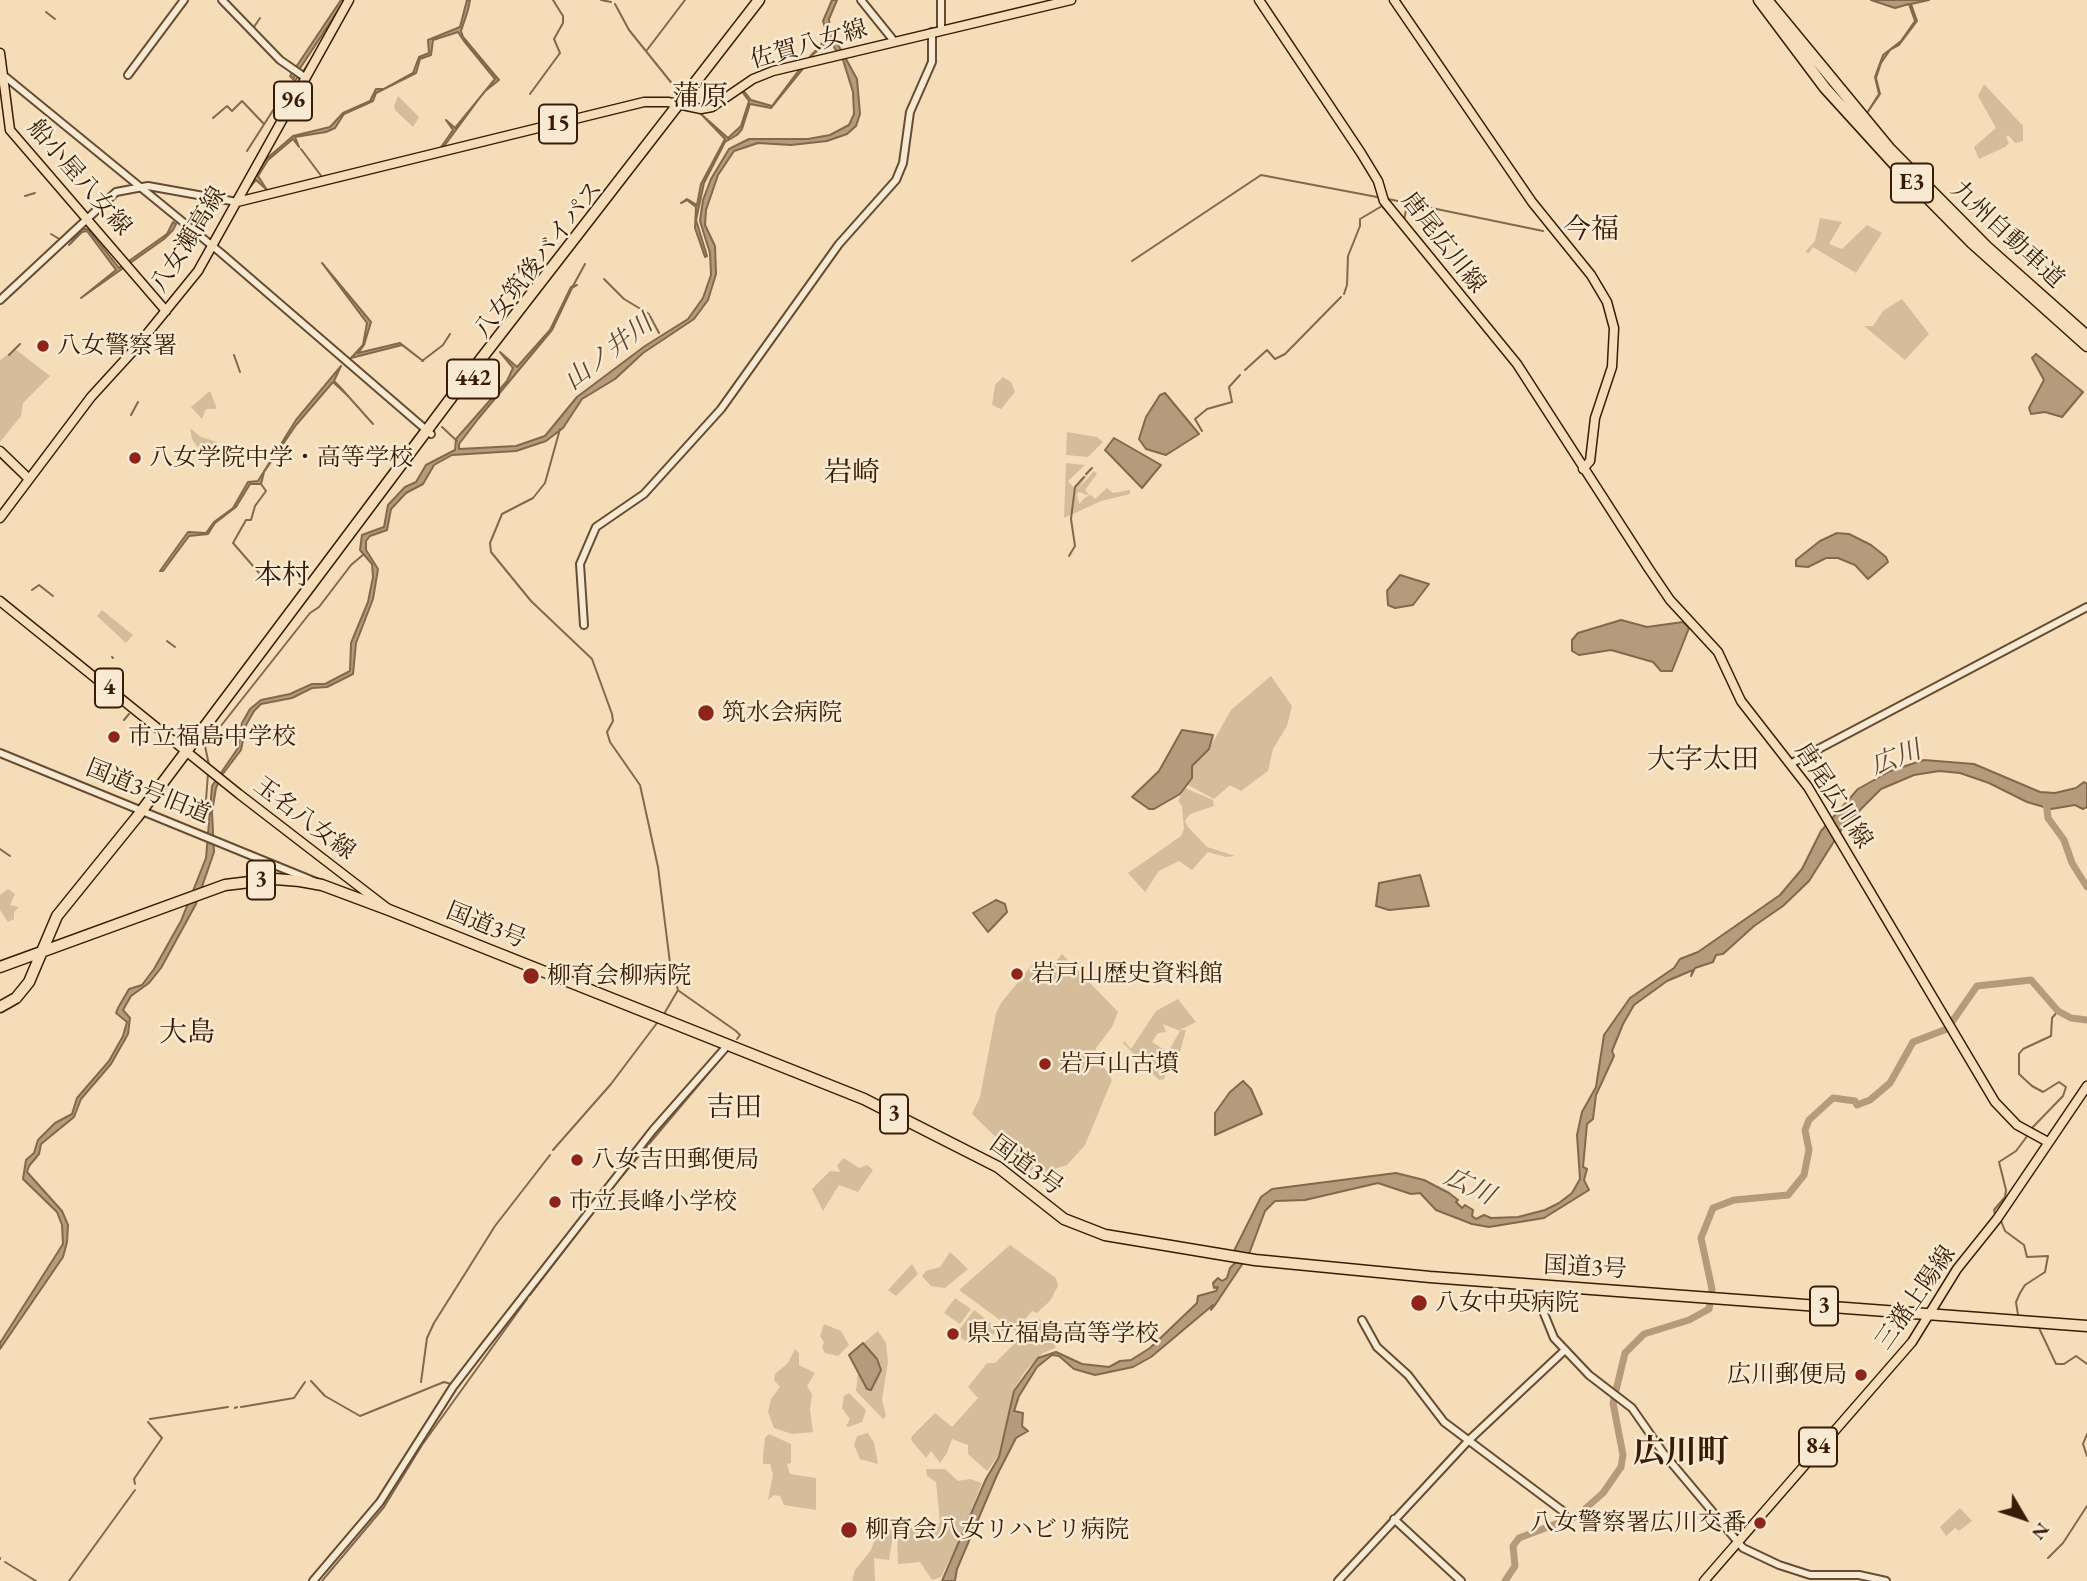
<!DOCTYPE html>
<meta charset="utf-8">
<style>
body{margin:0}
#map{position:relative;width:2087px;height:1581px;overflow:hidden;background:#f5ddba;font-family:"EB Garamond",serif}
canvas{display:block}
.north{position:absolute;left:1989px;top:1483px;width:70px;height:70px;-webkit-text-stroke:5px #f8e9d2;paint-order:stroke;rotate:129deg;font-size:19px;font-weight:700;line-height:28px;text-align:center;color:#381c05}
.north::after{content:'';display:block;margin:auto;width:24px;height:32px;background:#381c05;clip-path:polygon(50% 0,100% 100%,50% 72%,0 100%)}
</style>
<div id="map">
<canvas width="2087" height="1581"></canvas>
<div class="north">N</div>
</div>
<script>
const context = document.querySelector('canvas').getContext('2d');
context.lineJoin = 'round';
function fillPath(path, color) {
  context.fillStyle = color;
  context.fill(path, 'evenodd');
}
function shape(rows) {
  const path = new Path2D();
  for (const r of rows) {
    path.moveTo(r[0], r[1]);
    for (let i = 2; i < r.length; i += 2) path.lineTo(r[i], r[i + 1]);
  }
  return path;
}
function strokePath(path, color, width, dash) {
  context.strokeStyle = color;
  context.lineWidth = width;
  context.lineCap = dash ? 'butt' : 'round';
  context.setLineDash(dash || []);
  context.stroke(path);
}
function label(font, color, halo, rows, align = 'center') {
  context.font = font + ' "EB Garamond","Noto Serif JP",serif';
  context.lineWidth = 5;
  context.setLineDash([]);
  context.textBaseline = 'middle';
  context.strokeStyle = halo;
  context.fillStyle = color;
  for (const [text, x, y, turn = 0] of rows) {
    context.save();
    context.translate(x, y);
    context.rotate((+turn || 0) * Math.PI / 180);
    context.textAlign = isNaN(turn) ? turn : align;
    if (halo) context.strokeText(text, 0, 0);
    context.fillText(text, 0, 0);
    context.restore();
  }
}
const green = shape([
 [1984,84,2023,126,2023,141,2015,143,2008,135,2006,137,2009,143,2005,147,1979,159,1974,147,1996,128,1978,96],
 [398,96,419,117,413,127,395,110,394,106],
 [1820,218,1842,222,1829,244,1842,249,1867,225,1882,233,1856,273,1813,247,1809,253,1805,252,1815,241],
 [1902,299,1929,334,1905,360,1864,326,1873,326,1883,311],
 [15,349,50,376,23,403,21,416,0,442,0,360],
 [1003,377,1011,382,1015,392,1001,409,992,405,995,385],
 [210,391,216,406,216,409,206,409,202,419,191,407],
 [190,428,201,437,217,442,206,459,192,439],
 [1067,432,1097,437,1103,442,1088,457,1066,455],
 [1066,463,1085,465,1068,481,1074,488,1092,469,1077,490,1094,471,1097,474,1085,490,1090,496,1079,492,1077,494,1079,504,1086,497,1091,495,1095,499,1107,488,1113,493,1130,490,1130,494,1101,501,1064,518],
 [102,610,133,635,126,643,97,616],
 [1271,676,1292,706,1287,726,1273,749,1268,771,1241,791,1230,785,1214,799,1188,785,1192,778,1193,766,1209,749,1231,710],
 [1185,788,1213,800,1214,806,1190,814,1185,821,1188,827,1207,847,1235,856,1226,857,1208,852,1192,870,1179,861,1159,871,1145,892,1128,873,1181,836,1184,829,1182,806,1178,801],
 [8,889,15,894,10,905,19,907,14,912,14,919,8,922,0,910,0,895],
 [1062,954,1118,1012,1112,1027,1096,1048,1097,1056,1112,1080,1085,1145,1067,1165,1035,1175,972,1114,980,1097,996,1013,1001,1003,1037,959,1051,967],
 [1178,999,1196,1022,1180,1030,1186,1030,1180,1052,1169,1065,1164,1079,1159,1080,1123,1043,1124,1041,1131,1049,1156,1011],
 [1163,1024,1180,1031,1168,1052,1152,1042,1158,1033,1166,1032],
 [844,1158,859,1168,867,1165,873,1170,858,1192,839,1185,823,1211,812,1189,830,1171,840,1172,837,1165],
 [1010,1245,1056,1278,1058,1286,1050,1301,1037,1313,1032,1311,1015,1331,959,1290],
 [950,1252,968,1269,945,1288,931,1286,922,1276,926,1271,940,1267],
 [912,1264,918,1274,896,1296,888,1290],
 [955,1298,971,1309,960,1324,944,1313],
 [974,1310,999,1329,1002,1326,1005,1329,997,1337,996,1333,968,1343,956,1334],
 [1039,1319,1061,1333,1060,1337,1055,1348,1043,1353,1026,1370,1014,1389,998,1456,987,1471,968,1454,968,1445,952,1439,947,1453,940,1463,931,1451,926,1458,911,1440,912,1436,935,1413,952,1427,978,1398,968,1387,987,1363,995,1363],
 [824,1324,841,1331,849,1345,838,1356,825,1353,822,1347,824,1342,820,1336],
 [878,1331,886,1343,888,1362,882,1400,886,1416,883,1419,856,1391,861,1345],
 [795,1349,799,1353,799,1365,815,1373,807,1386,812,1394,810,1410,813,1432,792,1434,774,1428,768,1412,771,1399,780,1387,774,1380,775,1374,788,1363],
 [849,1393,866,1410,862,1422,849,1427,846,1426,850,1419,842,1408,844,1396],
 [868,1433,874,1443,878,1464,860,1459,854,1445,857,1436],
 [769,1434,791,1444,791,1463,787,1464,790,1474,816,1478,816,1510,784,1505,780,1496,774,1495,768,1500,773,1474,770,1464,763,1464,763,1456,765,1438],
 [926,1469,945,1469,958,1481,970,1479,982,1483,959,1541,941,1577,932,1580,920,1562,898,1564,897,1528,940,1523,936,1482,927,1476],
 [1960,1508,1972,1521,1959,1531,1955,1528,1946,1536,1940,1527],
 [884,1515,893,1535,889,1560,874,1558,875,1581,852,1581,855,1570,871,1550]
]);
const water = shape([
 [341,0,345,0,293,79,290,76,341,0],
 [467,0,470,0,468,10,461,31,463,37,499,80,484,92,442,149,439,150,453,130,446,120,455,128,495,79,464,41,458,32,433,40,431,55,420,59,416,73,376,93,373,101,344,114,335,128,326,132,295,137,299,147,293,139,268,160,258,176,267,190,256,180,249,188,265,160,293,136,330,127,343,113,370,101,376,89,384,89,413,73,419,57,429,53,428,40,460,27,467,0],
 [832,0,837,0,829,19,830,30,857,79,860,114,856,126,847,134,827,141,791,145,758,143,734,151,718,175,706,210,705,225,715,246,716,274,708,300,694,319,643,353,615,379,582,399,563,428,546,441,516,451,452,455,434,465,423,484,406,493,391,509,387,530,370,536,366,541,366,550,378,569,373,599,356,643,353,674,327,687,312,688,292,698,261,704,254,711,246,725,241,750,222,775,216,788,212,812,214,852,196,904,161,968,149,983,131,996,123,1010,130,1018,128,1034,111,1064,81,1099,74,1117,41,1144,39,1154,29,1166,27,1172,62,1211,68,1225,67,1242,63,1257,0,1349,0,1343,63,1244,62,1225,57,1212,23,1179,26,1160,34,1153,38,1140,55,1123,72,1114,77,1098,109,1061,123,1036,127,1022,116,1013,118,1008,129,989,142,985,154,969,181,921,206,858,212,786,238,748,242,723,250,709,261,700,290,694,312,684,325,684,350,671,351,643,368,602,373,577,372,564,360,550,362,535,384,527,388,505,405,487,416,482,426,465,455,450,456,439,507,381,513,368,500,352,517,367,550,330,571,287,577,285,572,288,552,330,478,419,459,444,459,449,516,446,545,436,577,397,645,346,688,319,703,298,711,275,710,253,700,221,703,200,711,179,729,149,749,139,808,139,830,135,849,125,854,114,853,92,843,60,829,40,807,60,828,37,823,21,832,0],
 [1871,0,1929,0,1911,4,1917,21,1899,45,1890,50,1881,63,1876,78,1880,94,1865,116,1879,94,1875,77,1883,55,1901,41,1915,21,1909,4,1895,8,1871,0],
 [802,66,805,66,771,108,750,104,742,129,737,135,725,142,704,183,696,220,707,256,705,257,695,228,696,207,687,200,681,203,687,199,697,205,701,184,725,139,701,114,728,138,741,126,749,101,743,93,743,90,751,100,772,106,802,66],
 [173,222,176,224,173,230,164,239,81,298,116,270,87,231,82,232,69,245,82,229,88,229,119,268,167,234,173,222],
 [322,263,371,322,364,345,358,353,400,343,423,361,402,345,351,358,363,345,367,323,322,263],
 [2036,354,2083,392,2062,417,2045,412,2031,414,2029,408,2044,380,2032,358,2036,354],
 [341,366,334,381,340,387,348,396,333,382,296,425,264,472,261,484,250,484,236,507,215,523,208,534,189,536,163,571,160,571,188,532,206,533,214,522,233,508,248,482,258,481,296,420,341,366],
 [1165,393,1199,434,1166,455,1146,449,1139,439,1146,417,1160,395,1165,393],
 [1114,438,1161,465,1142,488,1105,450,1114,438],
 [1837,533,1849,534,1871,545,1886,557,1888,562,1868,579,1855,565,1838,558,1826,558,1808,567,1796,566,1796,560,1801,556,1820,541,1837,533],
 [1400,575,1429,584,1413,605,1395,608,1388,605,1387,591,1400,575],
 [1621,620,1647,627,1683,622,1689,628,1672,671,1661,671,1653,662,1611,650,1579,655,1572,651,1572,640,1578,633,1621,620],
 [1182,730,1213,735,1209,749,1192,766,1192,778,1180,794,1154,809,1149,809,1132,797,1159,771,1182,730],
 [1924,760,1974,764,2040,792,2055,793,2076,788,2084,782,2087,784,2087,807,2083,809,2075,805,2051,809,2027,802,1989,783,1960,773,1939,771,1914,775,1881,789,1843,827,1809,881,1783,906,1754,926,1723,954,1716,955,1713,962,1695,968,1691,976,1693,970,1667,981,1634,1005,1623,1024,1612,1051,1614,1056,1596,1095,1593,1119,1587,1124,1583,1167,1587,1169,1584,1180,1589,1190,1544,1218,1489,1227,1472,1224,1436,1210,1420,1193,1411,1194,1378,1183,1305,1200,1275,1201,1265,1211,1249,1254,1215,1305,1211,1310,1213,1305,1151,1357,1133,1367,1095,1375,1074,1369,1059,1356,1052,1355,1037,1367,1019,1396,1014,1411,1023,1413,1022,1426,1028,1431,1016,1438,997,1475,957,1569,955,1581,942,1581,986,1479,999,1457,1014,1391,1038,1358,1056,1352,1082,1364,1109,1367,1120,1361,1131,1360,1150,1348,1197,1303,1198,1296,1216,1291,1218,1287,1214,1288,1213,1283,1218,1278,1222,1281,1227,1278,1230,1268,1237,1261,1234,1251,1261,1197,1272,1189,1396,1173,1424,1180,1449,1193,1458,1200,1456,1202,1462,1208,1465,1205,1473,1210,1472,1216,1476,1219,1484,1215,1491,1218,1518,1217,1545,1210,1559,1203,1572,1193,1580,1179,1577,1135,1582,1112,1596,1087,1604,1035,1630,998,1674,968,1680,959,1698,952,1780,895,1802,869,1821,831,1858,789,1890,771,1924,760],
 [1420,875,1429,906,1389,910,1376,906,1379,883,1420,875],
 [996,900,1005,904,1007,912,988,932,973,913,996,900],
 [1243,1081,1251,1089,1262,1114,1215,1135,1215,1113,1230,1092,1243,1081],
 [863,1343,877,1359,881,1370,871,1390,867,1389,849,1355,863,1343]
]);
const stream = shape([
 [601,0,611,2],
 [615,4,629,30,678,91],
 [46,12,55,19],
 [254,27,260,18],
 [647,50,685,0],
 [302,73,310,61],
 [530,94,560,53,554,39,563,23,563,16,553,0],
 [213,118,227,106,232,111,242,101,264,124],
 [301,149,322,177],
 [247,151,286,90,298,77],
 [25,196,35,193],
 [1388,199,1543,231],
 [1404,220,1407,205],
 [51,234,61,240],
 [1132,261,1261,175,1377,197],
 [604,279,624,299,649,314],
 [573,286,585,264],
 [1344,294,1347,285,1348,256,1360,226,1360,219,1382,206,1399,225],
 [650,316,659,333],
 [9,355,20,344],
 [234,355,240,372],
 [422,361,443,345,450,334],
 [1245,370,1267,350,1275,359,1285,354,1341,297],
 [348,396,373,424],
 [131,415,138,402],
 [442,427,457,441],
 [560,429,545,483,533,498,502,514,490,543,491,552,531,601,592,659,612,714,613,721,607,732,610,742,640,785,658,867,670,963,678,990,664,1014],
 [1202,431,1195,419,1207,409,1232,402,1229,387,1240,375],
 [1086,474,1092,468],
 [367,501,417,434],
 [1069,556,1075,546,1071,519,1075,487,1084,477],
 [260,574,233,543,246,520,251,520,255,506,266,491,261,484],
 [32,590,39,585,53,596],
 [167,641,175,647],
 [112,657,113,658],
 [124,720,129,714],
 [209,765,205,746,310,613,319,607,351,565,364,554],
 [208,773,205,814,210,814],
 [43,775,44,775],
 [0,849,10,856],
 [679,991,736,1031,740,1035,737,1039],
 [2030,1130,2063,1096,2066,1087,2059,1082,2043,1092,2032,1086,2019,1074,2019,1054,2023,1049,2051,1036,2052,1018,2058,1011],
 [553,1150,611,1084,657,1023],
 [1995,1214,1994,1210,2005,1197,2006,1190,1999,1162,2016,1151,2028,1135],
 [2001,1221,2005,1231,2024,1245,2027,1257,2048,1256,2045,1272,2025,1285,2020,1293,2016,1302,2018,1315],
 [530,1295,617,1182,723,1056],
 [2026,1326,2039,1328,2056,1364,2064,1364,2076,1356,2087,1364],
 [311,1381,325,1396,360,1416,444,1382,451,1384],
 [421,1382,427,1338,434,1323,495,1226,550,1155],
 [241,1407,294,1398,305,1382],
 [235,1408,237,1407],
 [150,1419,228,1407],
 [2087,1434,2083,1444,2087,1456],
 [135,1484,134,1479,162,1438,148,1422],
 [0,1558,0,1559],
 [2048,1558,2063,1543,2087,1506],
 [5,1562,36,1581],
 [69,1581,135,1490],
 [322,1581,384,1507,422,1445,527,1299]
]);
const river = shape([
 [2046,801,2048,818,2064,840,2072,863,2087,887],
 [1505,1581,1515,1566,1513,1546,1519,1538,1577,1516,1603,1493,1621,1467,1623,1455,1613,1403,1625,1353,1644,1334,1689,1320,1709,1309,1712,1289,1701,1238,1713,1208,1734,1200,1788,1195,1804,1175,1809,1150,1805,1130,1809,1120,1833,1098,1855,1101,1857,1105,1870,1100,1890,1083,1913,1042,1947,1029,1977,986,2031,980,2058,1011,2071,1018,2087,1020]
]);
const minor = shape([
 [222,0,280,60,306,78],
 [861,0,894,41],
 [941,0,941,29],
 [2,74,221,253,431,434],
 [128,75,184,0],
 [0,300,116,192,148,186,237,202],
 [584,625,580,564,596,527,644,494,721,409,839,244,896,180,903,163,910,112,932,62,932,32],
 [0,753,316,882],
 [1792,763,2087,607],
 [1545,1287,1543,1311,1554,1338,1589,1375,1632,1408,1664,1454,1743,1548,1779,1565,1810,1575,1859,1575,1886,1581],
 [1362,1320,1377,1347,1408,1375,1444,1422,1564,1512],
 [1394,1519,1461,1581],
 [313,1581,380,1502,453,1387,483,1348,653,1130,727,1046],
 [1338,1581,1469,1440,1565,1350]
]);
const major = shape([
 [1259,0,1361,153,1378,181,1384,201,1517,364,1649,569,1670,600,1718,652,1741,701,1808,787,1995,1102,2017,1125,2048,1142],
 [1394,0,1532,202,1591,275,1607,302,1614,328,1612,367,1595,418,1590,461,1583,469],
 [0,53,10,130,166,311],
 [237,202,644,102,668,102,701,109,712,107,753,79,773,71,1071,0],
 [0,451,29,479],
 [0,518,91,397,133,351,198,271,349,0],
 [0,601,239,794,387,908],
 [1704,1581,1912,1342,1957,1269,1997,1219,2087,1086]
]);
const highway = shape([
 [1759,0,1825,88,1896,166,1972,243,2087,346],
 [1767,0,1889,148,1987,247,2087,336],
 [0,967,225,885,275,879,300,881,322,885,389,910,864,1099,998,1167,1064,1219,1105,1235,1255,1260,1430,1277,2087,1326],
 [0,1007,16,998,29,982,57,916,137,817,457,390,759,0]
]);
const markers = [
 [43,346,7,"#8f2418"],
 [135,458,7,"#8f2418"],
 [706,713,9,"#8f2418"],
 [114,737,7,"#8f2418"],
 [1017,974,7,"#8f2418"],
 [531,976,9,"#8f2418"],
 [1045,1064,7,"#8f2418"],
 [577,1160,7,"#8f2418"],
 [555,1202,7,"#8f2418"],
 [1419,1303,9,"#8f2418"],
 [953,1334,7,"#8f2418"],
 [1861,1375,7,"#8f2418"],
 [1760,1523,7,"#8f2418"],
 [849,1530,9,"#8f2418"]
];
const shields = [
 [293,101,38],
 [558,124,38],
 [1912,183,42],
 [473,379,52],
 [109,688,28],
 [261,880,28],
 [894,1114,28],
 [1824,1306,28],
 [1818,1447,38]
];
const shieldNames = [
 ["96",293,101],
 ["15",558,124],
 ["E3",1912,183],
 ["442",473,379],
 ["4",109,688],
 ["3",261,880],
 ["3",894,1114],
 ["3",1824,1306],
 ["84",1818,1447]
];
const streetNames = [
 ["佐賀八女線",809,45,-16],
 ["船小屋八女線",79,178,49],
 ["九州自動車道",2007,235,43],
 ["八女瀬高線",189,240,-58],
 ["唐尾広川線",1443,243,52],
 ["八女筑後バイパス",539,260,-52],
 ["国道3号旧道",148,792,22],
 ["唐尾広川線",1833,796,57],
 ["玉名八女線",304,819,37],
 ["国道3号",486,926,22],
 ["国道3号",1026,1166,36],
 ["国道3号",1585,1268,3],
 ["三潴上陽線",1916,1298,-55]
];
const poiNames = [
 ["八女警察署",57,346],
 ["八女学院中学・高等学校",149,458],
 ["筑水会病院",722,713],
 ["市立福島中学校",128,737],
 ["岩戸山歴史資料館",1031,974],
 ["柳育会柳病院",547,976],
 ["岩戸山古墳",1059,1064],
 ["八女吉田郵便局",591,1160],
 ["市立長峰小学校",569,1202],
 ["八女中央病院",1435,1303],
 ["県立福島高等学校",967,1334],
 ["広川郵便局",1847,1375,"right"],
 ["八女警察署広川交番",1746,1523,"right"],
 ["柳育会八女リハビリ病院",865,1530]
];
const waterNames = [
 ["山ノ井川",609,353,-38],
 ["広川",1896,759,-21],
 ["広川",1469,1187,26]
];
const quarterNames = [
 ["蒲原",700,97],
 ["今福",1591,230],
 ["岩崎",852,473],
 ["本村",282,576],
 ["大字太田",1703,760],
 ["大島",187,1033],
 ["吉田",734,1108]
];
const districtNames = [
 ["広川町",1681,1453]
];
fillPath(green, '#d5bc9b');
fillPath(water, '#b59b7c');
strokePath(water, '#83684c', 2);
strokePath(stream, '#83684c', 2);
strokePath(river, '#b59b7c', 7);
strokePath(minor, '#674c32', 10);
strokePath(major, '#381c05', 11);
strokePath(highway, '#381c05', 13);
strokePath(minor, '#f8e9d2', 6);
strokePath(major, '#f5ddba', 8);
strokePath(highway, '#f5ddba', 10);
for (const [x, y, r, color] of markers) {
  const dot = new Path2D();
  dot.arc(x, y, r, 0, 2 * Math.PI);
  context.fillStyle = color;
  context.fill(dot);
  strokePath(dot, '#f8e9d2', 2.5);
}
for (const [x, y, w] of shields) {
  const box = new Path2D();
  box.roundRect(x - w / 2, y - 19.5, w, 39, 5);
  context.fillStyle = '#f8e9d2';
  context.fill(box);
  strokePath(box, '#381c05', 2);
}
label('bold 23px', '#381c05', null, shieldNames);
label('24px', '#381c05', '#f8e9d2', streetNames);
label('24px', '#381c05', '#f8e9d2', poiNames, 'left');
label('italic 26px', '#64482f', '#f8e9d2', waterNames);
label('28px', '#381c05', '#f8e9d2', quarterNames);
label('bold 32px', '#381c05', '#f8e9d2', districtNames);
</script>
